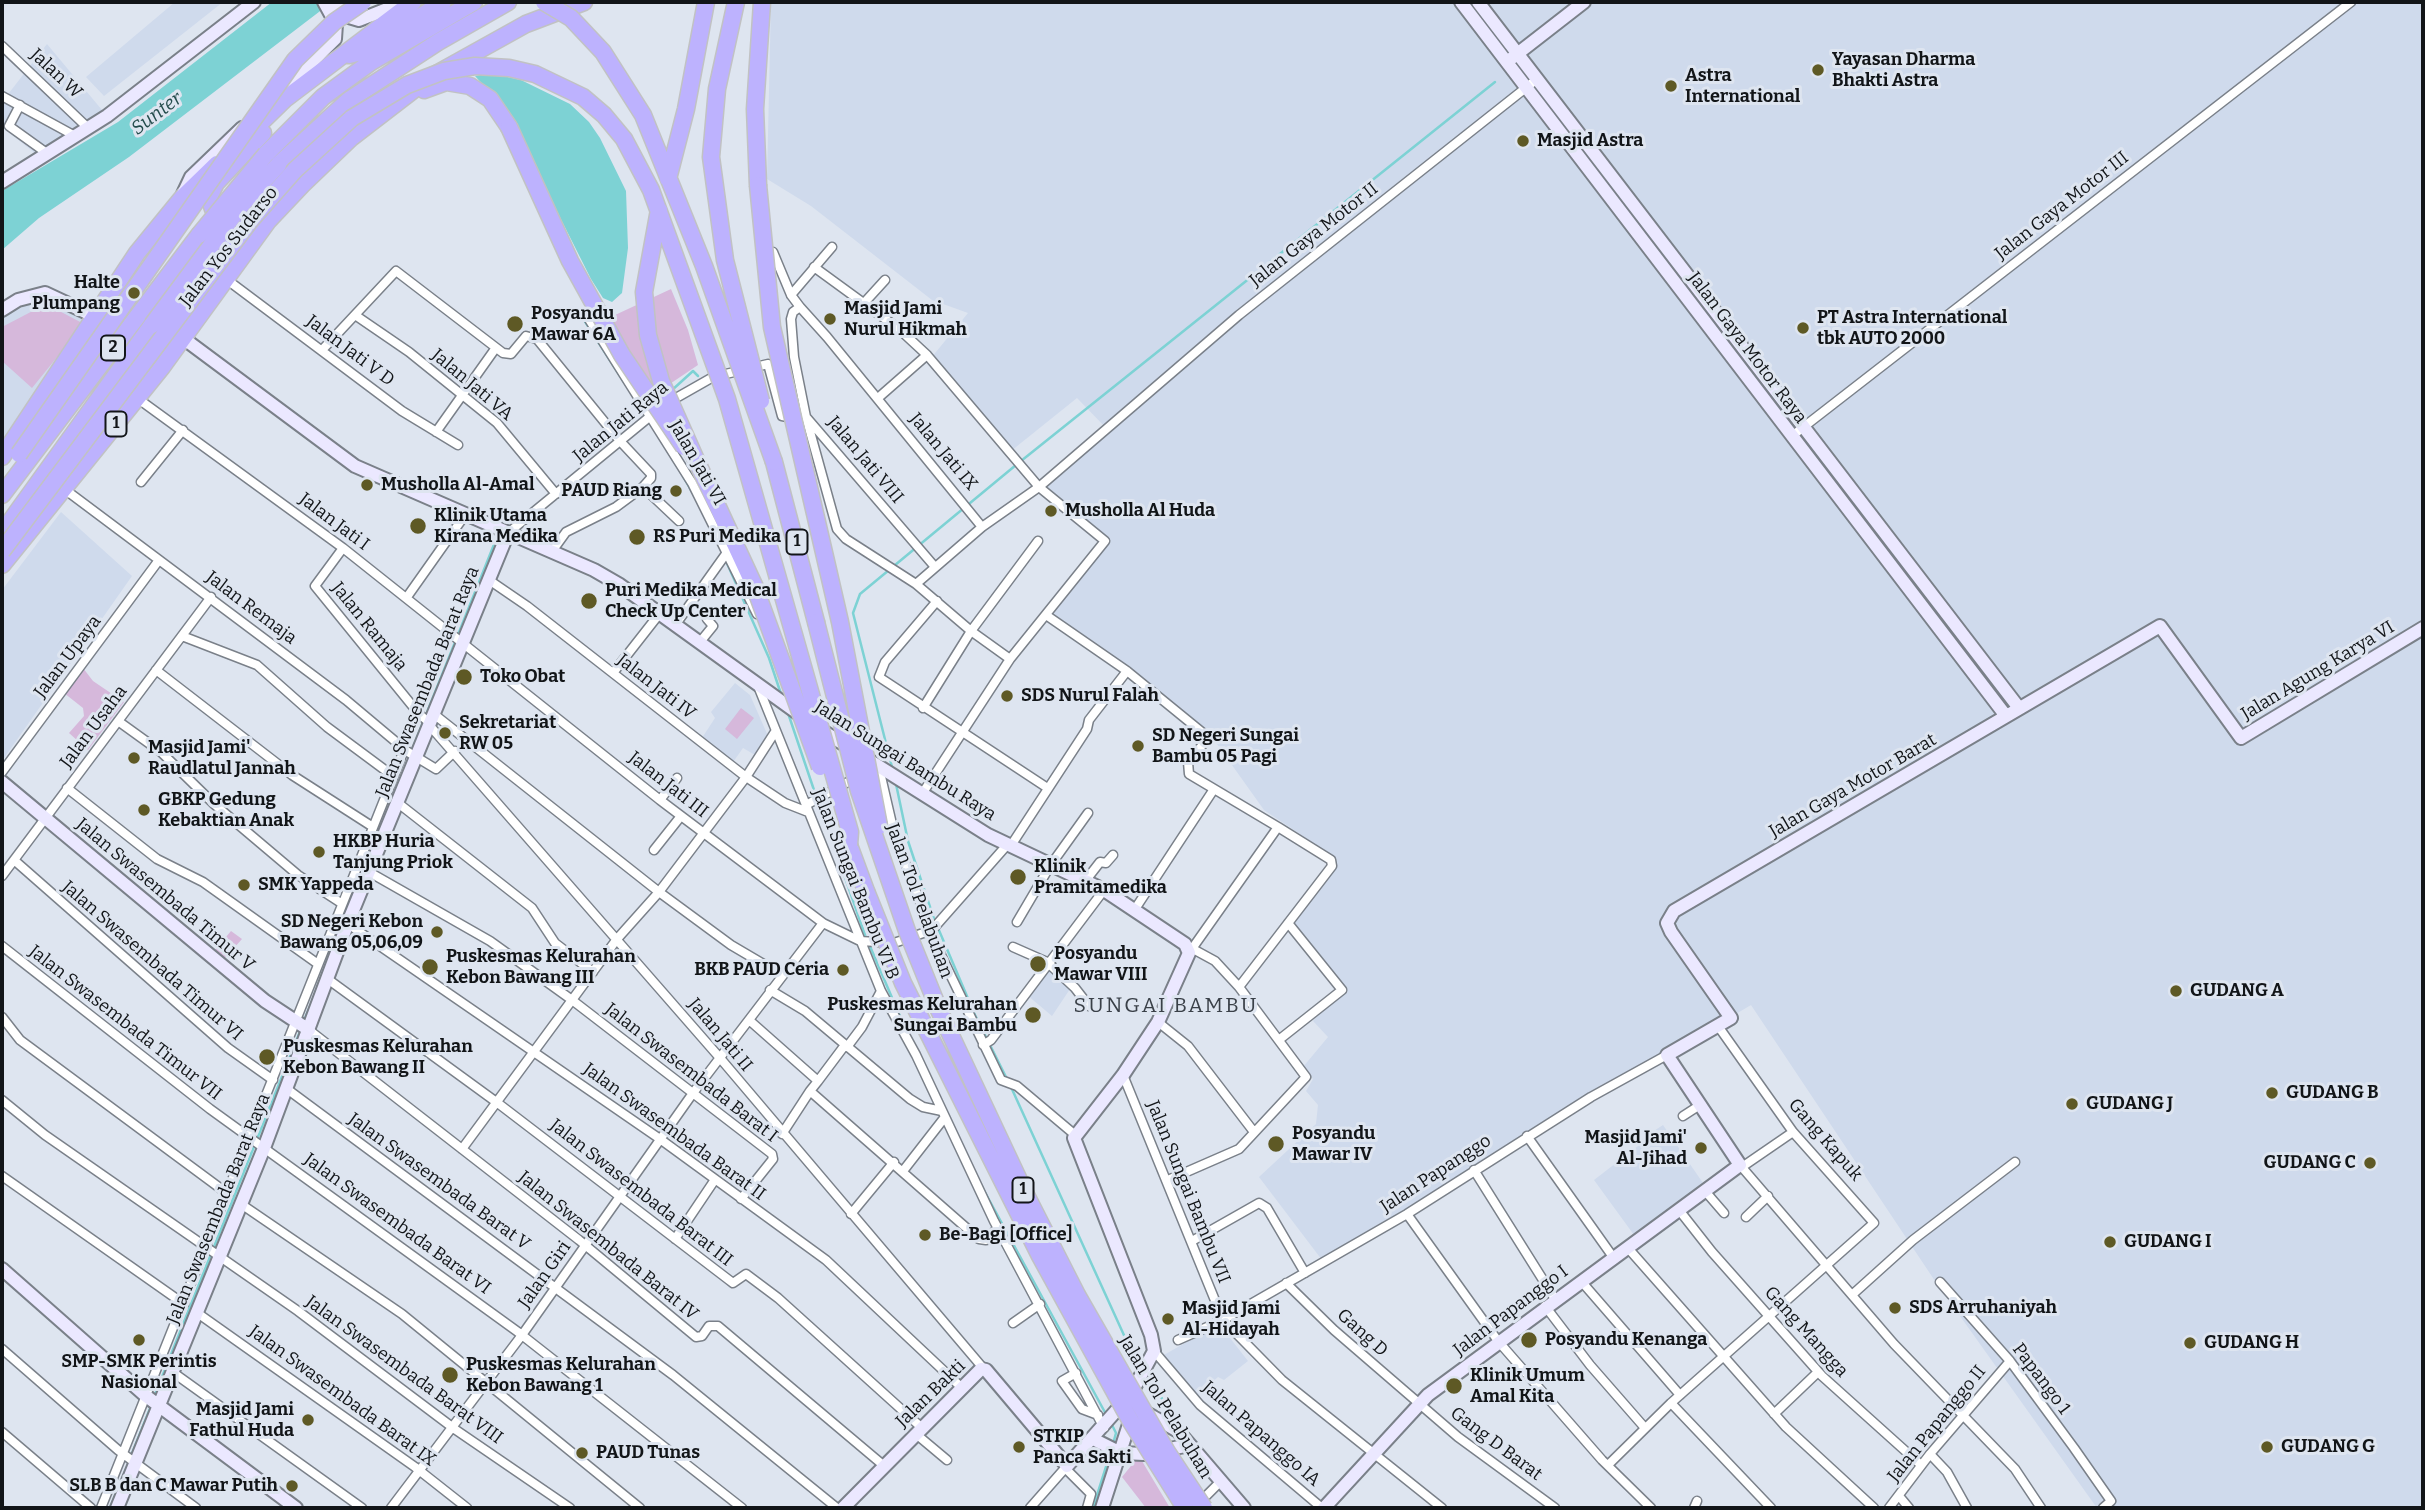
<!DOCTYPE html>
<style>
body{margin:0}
#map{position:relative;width:2425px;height:1510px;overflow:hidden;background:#dee5f0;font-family:Bitter,serif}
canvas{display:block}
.frame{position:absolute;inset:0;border:4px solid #121518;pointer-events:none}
</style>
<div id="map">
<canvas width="2425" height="1510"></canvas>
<div class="frame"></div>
</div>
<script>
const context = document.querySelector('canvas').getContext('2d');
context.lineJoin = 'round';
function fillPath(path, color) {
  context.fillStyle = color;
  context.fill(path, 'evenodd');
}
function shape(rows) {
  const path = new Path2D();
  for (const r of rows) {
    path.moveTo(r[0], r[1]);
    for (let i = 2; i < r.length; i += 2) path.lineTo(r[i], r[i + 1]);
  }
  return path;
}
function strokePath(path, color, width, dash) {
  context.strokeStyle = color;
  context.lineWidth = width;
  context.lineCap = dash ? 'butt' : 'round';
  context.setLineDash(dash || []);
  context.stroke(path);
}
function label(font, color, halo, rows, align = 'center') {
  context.font = font + ' Bitter,serif';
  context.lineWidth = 6;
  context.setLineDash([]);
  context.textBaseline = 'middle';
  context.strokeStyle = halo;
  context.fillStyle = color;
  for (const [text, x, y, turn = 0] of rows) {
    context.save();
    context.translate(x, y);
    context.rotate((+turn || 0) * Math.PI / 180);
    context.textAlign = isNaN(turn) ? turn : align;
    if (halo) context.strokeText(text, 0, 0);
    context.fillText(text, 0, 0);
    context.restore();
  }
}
const built = shape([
 [175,2,223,2,104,96,86,77],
 [771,2,2423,2,2423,1508,2097,1508,1935,1281,1751,1005,1322,1260,1259,1177,1316,1124,1318,1105,1306,1091,1313,1079,1303,1067,1328,1037,1313,1021,1345,985,1287,930,1337,859,1264,810,1207,730,1046,617,1105,541,1041,485,1108,430,1077,398,1011,451,931,358,968,313,932,300,811,206,767,179],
 [47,44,107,116,41,158,2,127,2,102],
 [45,297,95,321,2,446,2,316],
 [61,512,132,576,2,761,2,590],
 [735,683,750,695,768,736,755,755,743,748,731,765,700,741,715,718,711,712],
 [1050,967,1072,986,1052,1016,1027,995],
 [1663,1125,1703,1183,1634,1235,1594,1180,1638,1146,1637,1142],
 [1219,1324,1248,1361,1224,1380,1218,1377,1196,1397,1162,1356]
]);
const green = shape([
 [671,289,688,330,698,365,643,402,600,322],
 [46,304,84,324,32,388,2,361,2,327],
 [83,668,93,681,124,702,88,750,69,733,84,716,83,708,64,693],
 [741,708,754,718,737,739,725,729],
 [231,931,242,939,225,958,215,950],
 [1139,1456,1170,1508,1146,1508,1122,1477]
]);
const water = shape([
 [272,2,332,2,129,157,39,218,2,250,2,191,118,122],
 [490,73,521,80,570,104,589,122,600,138,626,191,628,248,622,293,612,302,603,298,591,279,506,110,475,76]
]);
const stream = shape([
 [584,320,624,382],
 [671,391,693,371,698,376],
 [1021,461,1495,82],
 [683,476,694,495],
 [726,561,769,658,782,697],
 [788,713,816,796],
 [412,750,499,532],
 [893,771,853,613,860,594,1016,465],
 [896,784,908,841,935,922],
 [819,802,866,938],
 [938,928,975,1015,1008,1081],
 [869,944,905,1028],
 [303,1023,314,997],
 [1011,1087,1133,1355],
 [981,1185,1107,1416],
 [1147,1375,1168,1408],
 [154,1397,301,1029],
 [1110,1421,1116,1433,1113,1444],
 [131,1456,151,1406],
 [110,1508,129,1462],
 [1093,1508,1111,1451]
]);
const street = shape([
 [2,46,87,127],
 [2,96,75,136],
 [20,105,9,126,48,154],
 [773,252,791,295,800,307],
 [814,267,899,329,927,355,1039,487,1105,541,1010,659,922,794],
 [226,279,402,411,458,445],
 [791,295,832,247],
 [864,303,885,280],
 [355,315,409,352,497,423,556,494],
 [587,316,692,483,757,614],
 [323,349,396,271,503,353,511,354,526,336,537,339,620,441,651,474,651,478,643,487],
 [137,398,343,548,660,800,823,923,860,941,894,943,932,930,1007,845],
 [878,398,927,355],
 [669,402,713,377,768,364,782,416,793,418],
 [807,418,935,567],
 [436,432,495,349],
 [1792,436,2351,2],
 [141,482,183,430],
 [63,488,346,700,408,752,436,769,455,751],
 [982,527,827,337,800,307,793,312,791,319,794,357,806,417,837,529,846,539,916,584,971,631,1010,659],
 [508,533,653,414],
 [343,548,315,586,419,714,431,724],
 [553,550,566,532,616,507,643,487,679,521],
 [489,580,527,606,746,777,785,803,808,812],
 [916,584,982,527,1039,487,1239,315,1537,79],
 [407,597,465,515],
 [937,601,885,662,879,677,1046,787],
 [1046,615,1127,671,1203,733,1205,742,1188,762,1189,774,1278,827,1189,953],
 [676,624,728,551],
 [182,636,257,665,327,727,393,776],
 [700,642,713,626,707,619],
 [156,670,292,775,373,827],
 [613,673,660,613],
 [758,686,881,991,916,1055,994,1221,1104,1428],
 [923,708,971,631,1038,541],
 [435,715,659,892,731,945,782,975],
 [118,721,161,752,214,804,298,875,341,903],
 [430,726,720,1058,983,1368],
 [879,768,895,837,938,949,1001,1080,1017,1086,1074,1134],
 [2,772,159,560],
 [67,788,157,859,203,882,318,964],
 [660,800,677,778],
 [398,803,532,908,555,943,593,972],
 [806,805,857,777],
 [1010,847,1087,729,1089,720,1127,671],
 [654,850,681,816],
 [14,860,228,1048,273,1080],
 [369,872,490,941,572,1000,772,1154,773,1159,741,1199],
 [2,876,211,597],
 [1086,880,1100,862,1106,863,1113,855],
 [1135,909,1214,789],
 [1017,922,1050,866,1088,813],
 [348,924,660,1139,826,1260,962,1388],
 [2,946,210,1109,518,1332,742,1508],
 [1013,947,1047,962,1075,988,1089,1006],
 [329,980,499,1104,729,1280,733,1283,746,1274,778,1298,922,1428],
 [1239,987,1332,866,1331,860,1278,827],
 [770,990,805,1011,910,1099,923,1107,942,1111],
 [2,1017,20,1040,228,1194],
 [749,1020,818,1081,810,1091,979,1239,986,1240,998,1228],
 [1158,1022,1188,1046,1254,1132],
 [309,1030,579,1240,696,1337,702,1336,709,1326,718,1326,883,1465],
 [1280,1039,1342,990,1288,923],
 [983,1045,991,1040,1104,890],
 [847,1047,862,1027,881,991],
 [1123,1075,1223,1320,1282,1380,1442,1508],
 [818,1081,845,1045],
 [287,1089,673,1375,837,1508],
 [2,1100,45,1135,298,1311,456,1430,570,1508],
 [1683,1116,1700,1105],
 [782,1134,810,1091],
 [1527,1136,1613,1257],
 [462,1149,617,939,659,892,746,777,775,732],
 [1740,1165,1894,1344,2015,1469,2041,1508],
 [1742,1167,1793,1132],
 [1474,1170,1555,1299],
 [903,1171,945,1117],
 [2,1176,184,1304],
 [1168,1180,1239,1149,1306,1077,1239,987,1215,961,1193,949],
 [1705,1191,1724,1213],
 [241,1204,402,1314,640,1508],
 [1679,1210,1712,1252,1822,1376,1921,1465],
 [851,1214,894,1162],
 [1407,1214,1498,1341,1602,1460,1651,1508],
 [1746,1217,1768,1196],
 [675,1239,714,1181],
 [1192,1241,1259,1203,1267,1208,1305,1273],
 [1627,1247,1786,1427,1874,1508],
 [1581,1281,1680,1395],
 [1940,1282,2010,1361,2074,1448,2111,1501,2103,1508],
 [1286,1283,1334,1330,1458,1437,1555,1508],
 [1853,1294,1913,1240,2015,1162],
 [1545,1306,1590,1365,1645,1428],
 [196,1312,415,1467,467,1508],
 [1013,1323,1040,1304],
 [1178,1340,1223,1320,1407,1214,1591,1097,1667,1055],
 [2,1349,118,1450,196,1508],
 [1154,1351,1200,1405,1322,1508],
 [171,1371,362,1508],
 [1076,1373,1062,1381,1082,1409,1098,1415],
 [1671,1403,1771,1508],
 [1774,1414,1818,1372],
 [2,1432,91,1508],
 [916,1434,947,1460],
 [1930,1454,1947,1472,1967,1508],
 [1608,1465,1671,1403,1874,1223,1793,1132,1718,1026],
 [1065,1468,1091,1494,1087,1508],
 [1899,1496,1909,1508],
 [101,1508,404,750],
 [391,1508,522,1335,693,1093,823,923],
 [1030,1508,1067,1466],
 [1194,1508,1221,1481],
 [1694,1508,1697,1501],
 [1889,1508,1930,1454,2010,1361]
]);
const secondary = shape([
 [336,2,349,17,359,20,405,2],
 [1461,2,2006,716],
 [1478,2,2019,708],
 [1512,58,1584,2],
 [274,99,335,39,336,24,324,2],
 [2,182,107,116,254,2],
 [183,194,191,177,242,128],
 [2,310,18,300,45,293,94,316],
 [183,338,355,466,594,570,620,585,803,717],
 [818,728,988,835,1104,890,1185,944,1189,953,1158,1022,1123,1075,1074,1138,1151,1335,1154,1351,1131,1394,1067,1466,986,1370,981,1369,843,1508],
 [2,782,265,1001,309,1030],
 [2,1269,146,1396,296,1508],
 [1141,1410,1178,1431,1244,1508],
 [1093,1439,1121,1453,1144,1454,1190,1445],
 [117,1508,264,1148,349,920,508,533],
 [1102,1508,1132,1415],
 [1324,1508,1428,1395,1740,1165,1667,1055,1731,1018,1671,932,1667,923,1674,911,2160,626,2241,738,2423,628]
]);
const highway = shape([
 [349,55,369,50,443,2],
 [424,90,446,82,470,86,490,99,509,127],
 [246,137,285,99,413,2],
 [266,154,323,97,371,62,474,2],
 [278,165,349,100,438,42,508,2],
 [758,185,755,109,762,2],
 [259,224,245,226,224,221,213,209,209,197,216,183,263,133],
 [2,457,137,253,182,198,217,164],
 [697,462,754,585],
 [774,462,816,622],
 [2,495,199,235],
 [2,533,152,325],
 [2,565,162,367,268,221,302,185,351,138,429,78,526,24,584,2],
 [849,845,866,891]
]);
const highwayBridge = shape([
 [544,2,571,18,603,52,643,115,704,266,774,462],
 [736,2,717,89,711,157,725,260,761,401],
 [509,127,570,261,622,355,684,447],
 [668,179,686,109,706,2],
 [758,185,772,327,840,622,879,826],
 [659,210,644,292,648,335,661,381,697,462],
 [199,235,266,154],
 [152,325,239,208,278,165],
 [19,454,295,60,334,22,363,2],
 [2,551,250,221,295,170,352,118,407,85,444,71,475,66,509,68,535,74,583,97,604,115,624,139,651,190,727,399,850,832,849,845],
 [754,585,820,767],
 [816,622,859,791,907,931,939,1010,1025,1193,1077,1295,1167,1452,1204,1508],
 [866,891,903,983,1040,1256,1130,1420,1185,1508]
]);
const markers = [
 [1818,70,7,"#5e5925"],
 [1671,86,7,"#5e5925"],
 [1523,141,7,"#5e5925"],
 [134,293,7,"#5e5925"],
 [830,319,7,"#5e5925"],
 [515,324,9,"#5e5925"],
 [1803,328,7,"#5e5925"],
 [367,485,7,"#5e5925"],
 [676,491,7,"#5e5925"],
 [1051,511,7,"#5e5925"],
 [418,526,9,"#5e5925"],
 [637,537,9,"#5e5925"],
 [589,601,9,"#5e5925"],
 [464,677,9,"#5e5925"],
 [1007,696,7,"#5e5925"],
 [445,733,7,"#5e5925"],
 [1138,746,7,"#5e5925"],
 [134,758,7,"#5e5925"],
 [144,810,7,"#5e5925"],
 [319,852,7,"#5e5925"],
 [1018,877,9,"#5e5925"],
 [244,885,7,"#5e5925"],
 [437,932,7,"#5e5925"],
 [1038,964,9,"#5e5925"],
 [430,967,9,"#5e5925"],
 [843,970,7,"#5e5925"],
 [2176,991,7,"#5e5925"],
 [1033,1015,9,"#5e5925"],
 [267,1057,9,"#5e5925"],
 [2272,1093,7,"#5e5925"],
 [2072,1104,7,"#5e5925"],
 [1276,1144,9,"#5e5925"],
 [1701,1148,7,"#5e5925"],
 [2370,1163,7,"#5e5925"],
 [925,1235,7,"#5e5925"],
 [2110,1242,7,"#5e5925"],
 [1895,1308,7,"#5e5925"],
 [1168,1319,7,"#5e5925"],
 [139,1340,7,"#5e5925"],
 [1529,1340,9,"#5e5925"],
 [2190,1343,7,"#5e5925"],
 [450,1375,9,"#5e5925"],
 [1454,1386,9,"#5e5925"],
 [308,1420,7,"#5e5925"],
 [1019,1447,7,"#5e5925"],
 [2267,1447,7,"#5e5925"],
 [582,1453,7,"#5e5925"],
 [292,1486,7,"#5e5925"]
];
const shields = [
 [113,348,24],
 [116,424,21],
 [797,542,21],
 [1023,1190,21]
];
const shieldNames = [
 ["2",113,348],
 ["1",116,424],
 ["1",797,542],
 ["1",1023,1190]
];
const poiNames = [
 ["Yayasan Dharma",1832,60],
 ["Bhakti Astra",1832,81],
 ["Astra",1685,76],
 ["International",1685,97],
 ["Masjid Astra",1537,141],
 ["Halte",120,283,"right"],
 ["Plumpang",120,304,"right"],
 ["Masjid Jami",844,309],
 ["Nurul Hikmah",844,330],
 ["Posyandu",531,314],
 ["Mawar 6A",531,335],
 ["PT Astra International",1817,318],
 ["tbk AUTO 2000",1817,339],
 ["Musholla Al-Amal",381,485],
 ["PAUD Riang",662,491,"right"],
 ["Musholla Al Huda",1065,511],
 ["Klinik Utama",434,516],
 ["Kirana Medika",434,537],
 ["RS Puri Medika",653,537],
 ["Puri Medika Medical",605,591],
 ["Check Up Center",605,612],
 ["Toko Obat",480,677],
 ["SDS Nurul Falah",1021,696],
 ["Sekretariat",459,723],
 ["RW 05",459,744],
 ["SD Negeri Sungai",1152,736],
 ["Bambu 05 Pagi",1152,757],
 ["Masjid Jami'",148,748],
 ["Raudlatul Jannah",148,769],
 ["GBKP Gedung",158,800],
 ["Kebaktian Anak",158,821],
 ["HKBP Huria",333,842],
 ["Tanjung Priok",333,863],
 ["Klinik",1034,867],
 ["Pramitamedika",1034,888],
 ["SMK Yappeda",258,885],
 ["SD Negeri Kebon",423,922,"right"],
 ["Bawang 05,06,09",423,943,"right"],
 ["Posyandu",1054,954],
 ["Mawar VIII",1054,975],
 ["Puskesmas Kelurahan",446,957],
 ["Kebon Bawang III",446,978],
 ["BKB PAUD Ceria",829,970,"right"],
 ["GUDANG A",2190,991],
 ["Puskesmas Kelurahan",1017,1005,"right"],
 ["Sungai Bambu",1017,1026,"right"],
 ["Puskesmas Kelurahan",283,1047],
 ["Kebon Bawang II",283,1068],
 ["GUDANG B",2286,1093],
 ["GUDANG J",2086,1104],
 ["Posyandu",1292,1134],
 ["Mawar IV",1292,1155],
 ["Masjid Jami'",1687,1138,"right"],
 ["Al-Jihad",1687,1159,"right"],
 ["GUDANG C",2356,1163,"right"],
 ["Be-Bagi [Office]",939,1235],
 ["GUDANG I",2124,1242],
 ["SDS Arruhaniyah",1909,1308],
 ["Masjid Jami",1182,1309],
 ["Al-Hidayah",1182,1330],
 ["Posyandu Kenanga",1545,1340],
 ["GUDANG H",2204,1343],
 ["SMP-SMK Perintis",139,1362,"center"],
 ["Nasional",139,1383,"center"],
 ["Puskesmas Kelurahan",466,1365],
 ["Kebon Bawang 1",466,1386],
 ["Klinik Umum",1470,1376],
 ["Amal Kita",1470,1397],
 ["Masjid Jami",294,1410,"right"],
 ["Fathul Huda",294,1431,"right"],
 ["STKIP",1033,1437],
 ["Panca Sakti",1033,1458],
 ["GUDANG G",2281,1447],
 ["PAUD Tunas",596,1453],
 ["SLB B dan C Mawar Putih",278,1486,"right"]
];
const streetNames = [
 ["Jalan W",56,74,43],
 ["Jalan Gaya Motor III",2062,206,-38],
 ["Jalan Gaya Motor II",1314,235,-38],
 ["Jalan Yos Sudarso",229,247,-52],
 ["Jalan Gaya Motor Raya",1747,348,53],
 ["Jalan Jati V D",350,351,37],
 ["Jalan Jati VA",472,385,40],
 ["Jalan Jati Raya",621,422,-39],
 ["Jalan Jati IX",943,452,50],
 ["Jalan Jati VIII",865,460,50],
 ["Jalan Jati VI",697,463,60],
 ["Jalan Jati I",334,522,37],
 ["Jalan Remaja",251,608,37],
 ["Jalan Ramaja",369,627,51],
 ["Jalan Upaya",68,657,-53],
 ["Jalan Agung Karya VI",2318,671,-31],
 ["Jalan Swasembada Barat Raya",428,682,-68],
 ["Jalan Jati IV",656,687,38],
 ["Jalan Usaha",94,727,-53],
 ["Jalan Sungai Bambu Raya",905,761,32],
 ["Jalan Jati III",668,785,38],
 ["Jalan Gaya Motor Barat",1853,786,-30],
 ["Jalan Sungai Bambu VI B",855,884,68],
 ["Jalan Swasembada Timur V",165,895,40],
 ["Jalan Tol Pelabuhan",919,901,70],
 ["Jalan Swasembada Timur VI",152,961,41],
 ["Jalan Swasembada Timur VII",125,1023,38],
 ["Jalan Jati II",720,1035,50],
 ["Jalan Swasembada Barat I",691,1073,38],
 ["Jalan Swasembada Barat II",674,1132,36],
 ["Gang Kapuk",1825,1140,49],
 ["Jalan Papanggo",1436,1174,-33],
 ["Jalan Swasembada Barat V",439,1182,36],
 ["Jalan Sungai Bambu VII",1188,1192,68],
 ["Jalan Swasembada Barat III",641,1193,38],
 ["Jalan Swasembada Barat Raya",219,1209,-68],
 ["Jalan Swasembada Barat VI",397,1224,36],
 ["Jalan Swasembada Barat IV",608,1246,39],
 ["Jalan Giri",545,1275,-55],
 ["Jalan Papanggo I",1511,1311,-37],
 ["Gang Mangga",1806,1332,48],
 ["Gang D",1362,1333,42],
 ["Jalan Swasembada Barat VIII",404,1370,36],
 ["Papango 1",2041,1379,53],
 ["Jalan Bakti",931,1394,-44],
 ["Jalan Swasembada Barat IX",342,1396,36],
 ["Jalan Tol Pelabuhan",1165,1407,59],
 ["Jalan Papanggo II",1937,1424,-51],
 ["Jalan Papanggo IA",1261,1434,41],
 ["Gang D Barat",1496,1444,37]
];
const waterNames = [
 ["Sunter",157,114,-37]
];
const quarterNames = [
 ["SUNGAI BAMBU",1166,1006]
];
fillPath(built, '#cfdaec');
fillPath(green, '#d6b8db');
fillPath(water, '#7dd2d4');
strokePath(stream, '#7dd2d4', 2.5);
strokePath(street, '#7a8089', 11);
strokePath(secondary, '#7a8089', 16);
strokePath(highway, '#c1c2c3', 19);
strokePath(street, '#fff', 8);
strokePath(secondary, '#ebe8ff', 12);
strokePath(highway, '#bdb2fe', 16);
strokePath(highwayBridge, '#c1c2c3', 19, []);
strokePath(highwayBridge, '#bdb2fe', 16);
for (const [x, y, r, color] of markers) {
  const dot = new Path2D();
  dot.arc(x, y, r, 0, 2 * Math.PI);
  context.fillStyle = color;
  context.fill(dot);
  strokePath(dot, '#dee5f0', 2.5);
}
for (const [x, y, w] of shields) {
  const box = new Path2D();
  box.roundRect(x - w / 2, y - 12.5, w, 25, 5);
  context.fillStyle = '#dee5f0';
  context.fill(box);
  strokePath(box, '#121518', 2);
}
label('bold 16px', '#121518', null, shieldNames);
label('bold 18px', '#121518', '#dee5f0', poiNames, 'left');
label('18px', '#121518', '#dee5f0', streetNames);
label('italic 19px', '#244c4c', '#dee5f0', waterNames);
context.letterSpacing = '2px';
label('21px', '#3a4048', '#dee5f0', quarterNames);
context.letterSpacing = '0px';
</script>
